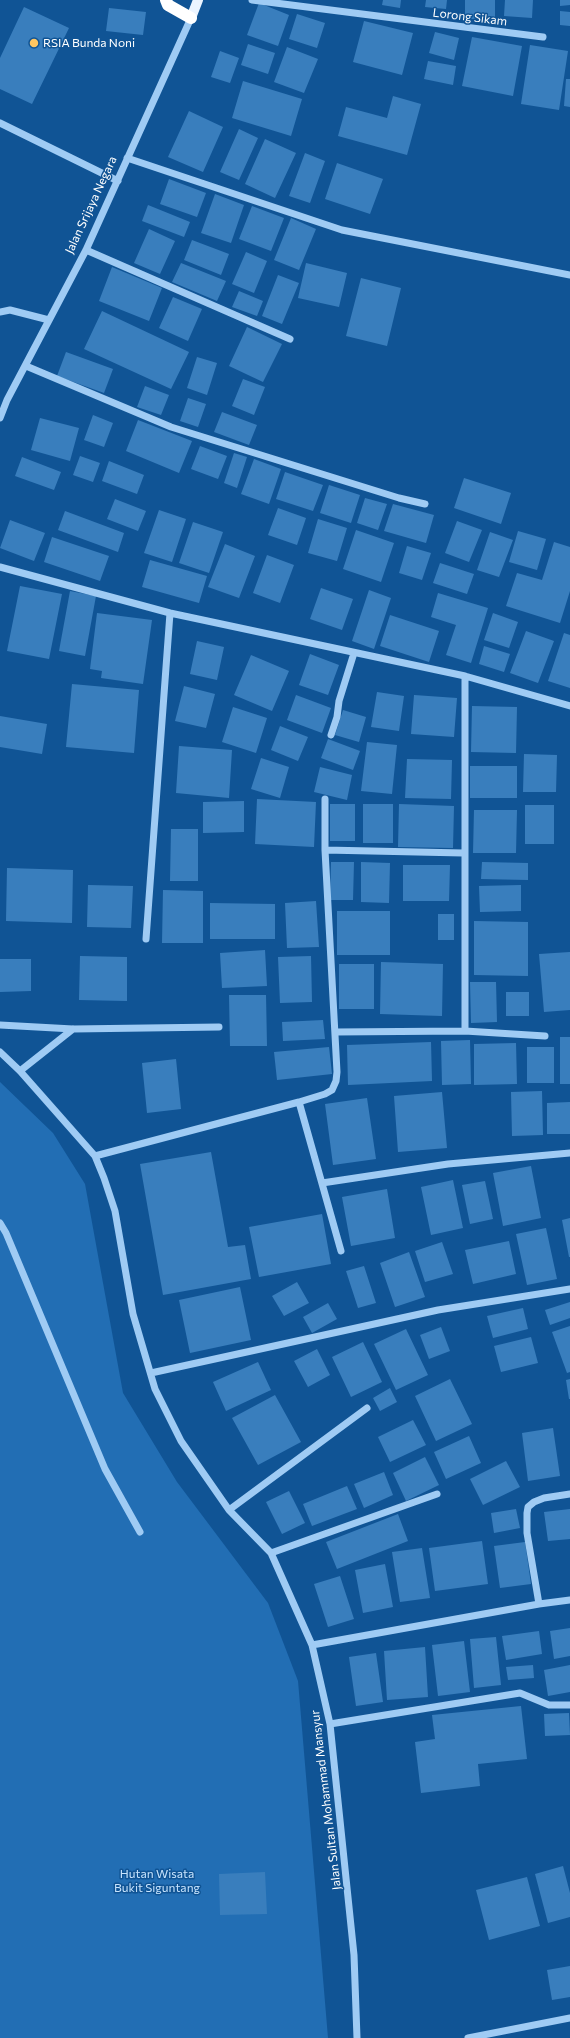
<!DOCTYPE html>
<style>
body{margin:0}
canvas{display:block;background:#105495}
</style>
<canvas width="570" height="2038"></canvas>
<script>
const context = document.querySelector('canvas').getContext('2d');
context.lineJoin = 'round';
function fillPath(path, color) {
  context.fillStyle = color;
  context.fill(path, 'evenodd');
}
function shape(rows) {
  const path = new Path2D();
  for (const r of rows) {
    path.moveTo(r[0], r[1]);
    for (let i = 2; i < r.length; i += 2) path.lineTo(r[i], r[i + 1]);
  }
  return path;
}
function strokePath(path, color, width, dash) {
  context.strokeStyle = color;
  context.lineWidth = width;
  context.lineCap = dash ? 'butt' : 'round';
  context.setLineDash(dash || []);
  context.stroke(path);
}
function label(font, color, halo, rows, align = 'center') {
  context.font = font + ' Commissioner,sans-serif';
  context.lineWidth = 3;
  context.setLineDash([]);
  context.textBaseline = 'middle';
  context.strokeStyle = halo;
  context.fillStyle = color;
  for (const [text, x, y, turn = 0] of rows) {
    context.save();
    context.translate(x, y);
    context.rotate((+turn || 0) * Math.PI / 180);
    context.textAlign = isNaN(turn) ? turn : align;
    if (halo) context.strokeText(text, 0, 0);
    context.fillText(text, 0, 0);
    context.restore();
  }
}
const green = shape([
 [0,1082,53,1133,85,1184,123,1393,177,1482,268,1603,298,1681,328,2038,0,2038]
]);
const building = shape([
 [383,0,401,0,400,8,382,5],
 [426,0,447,0,446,9,425,7],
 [465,0,495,0,495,19,465,19],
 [505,0,533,0,532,18,504,16],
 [560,0,570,0,570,5,560,6],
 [259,3,289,15,278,46,247,35],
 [24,7,69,28,32,104,0,89,0,58],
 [109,8,146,12,143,35,106,31],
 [560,11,570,12,570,26,560,25],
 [297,14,325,23,317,48,289,39],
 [364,21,413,33,402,75,353,62],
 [435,32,459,38,454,60,429,53],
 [472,37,522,46,513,96,462,86],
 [248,44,275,53,268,74,241,65],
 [530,45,568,51,559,110,521,104],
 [287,47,318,59,304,93,274,82],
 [220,51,239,58,230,83,211,77],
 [428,61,456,66,453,85,424,79],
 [566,79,570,79,570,107,564,106],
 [243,81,302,99,291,136,232,118],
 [393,96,421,104,407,155,338,136,346,107,387,118],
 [189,111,223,127,203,172,168,157],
 [239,129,258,138,239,180,220,172],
 [265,139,296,153,275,198,245,184],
 [305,153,325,161,310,203,289,196],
 [337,163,383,179,370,214,325,199],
 [169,179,206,193,197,217,160,204],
 [215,194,244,205,231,243,201,233],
 [148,205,190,222,184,237,142,221],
 [252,206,284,218,271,251,239,239],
 [291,218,316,229,299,270,274,260],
 [149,229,175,241,160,274,134,263],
 [192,240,229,254,221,275,184,260],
 [246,252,267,261,254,293,232,284],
 [181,263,226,281,217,301,172,282],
 [306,263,347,273,339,307,298,298],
 [112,267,162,288,149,321,99,301],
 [278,275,299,283,282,324,262,316],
 [361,278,401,288,387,346,346,336],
 [239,291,263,301,257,316,232,307],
 [173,297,202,309,188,341,159,328],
 [102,311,189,352,171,389,84,349],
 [247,327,282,344,263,382,229,366],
 [66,352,113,369,104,393,57,376],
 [197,357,217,363,207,395,187,388],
 [243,379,265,387,254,415,232,406],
 [145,386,169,395,161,415,137,407],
 [188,398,206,404,198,427,180,421],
 [222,412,257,425,249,445,214,432],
 [93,415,113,423,104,447,84,440],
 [40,418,79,428,70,461,31,450],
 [138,420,192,441,179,473,126,451],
 [200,446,227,456,218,479,191,469],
 [234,453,247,457,237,488,224,483],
 [80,456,100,463,93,482,73,475],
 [22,457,61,472,54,490,15,476],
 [254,459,281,469,269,504,241,494],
 [109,461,144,475,137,494,102,481],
 [285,472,323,485,313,511,276,499],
 [464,478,511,493,501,524,454,508],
 [329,485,360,495,351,523,320,513],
 [365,498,387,504,378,530,357,523],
 [115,499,146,511,138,531,107,519],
 [393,504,434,515,426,543,384,531],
 [278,508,306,518,297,545,268,535],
 [159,510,186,519,172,562,144,553],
 [65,511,124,533,118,552,58,530],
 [318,519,347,528,337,561,308,553],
 [10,520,45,533,34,561,0,548],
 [457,521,482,530,469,562,445,553],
 [193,522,223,532,209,573,179,563],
 [356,530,394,543,381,582,343,569],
 [518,531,546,539,537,570,509,562],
 [490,532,513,540,499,577,477,570],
 [52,537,109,556,100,581,44,562],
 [554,542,570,547,570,591,560,623,506,606,517,573,542,580],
 [225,544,255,556,239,598,208,587],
 [407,546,431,553,422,580,399,573],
 [267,555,294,565,280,603,253,593],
 [150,560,207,576,199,603,142,587],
 [440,563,474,574,467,594,433,583],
 [20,586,62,594,49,659,7,651],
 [321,588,353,599,342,630,310,619],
 [369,590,391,598,374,649,352,641],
 [70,591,96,596,85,656,59,651],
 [438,593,488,608,471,663,446,655,456,625,431,617],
 [97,613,152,620,143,684,101,678,102,671,90,669],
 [493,613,518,622,509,648,484,640],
 [390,615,439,631,429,662,380,646],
 [526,631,554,641,538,683,510,673],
 [564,633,570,635,570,688,548,681],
 [197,641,224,647,217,680,190,674],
 [484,646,510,654,504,672,479,664],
 [310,654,339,665,328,695,299,685],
 [251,655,289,671,272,711,234,695],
 [72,684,139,690,134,753,66,747],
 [184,686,215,694,206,728,175,721],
 [377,692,404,696,399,731,371,727],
 [296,695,331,708,322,733,287,720],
 [414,695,457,698,454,737,411,734],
 [472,706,517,707,516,753,471,752],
 [233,707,267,718,256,753,222,742],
 [343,710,366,717,359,742,335,735],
 [0,716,47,724,42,754,0,747],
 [280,726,308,737,298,761,271,750],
 [328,739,360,751,353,770,321,758],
 [367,742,397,745,392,794,361,791],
 [179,746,232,750,229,798,176,793],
 [524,754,557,755,556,792,523,792],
 [261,758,289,767,280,798,251,789],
 [407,759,452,760,451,799,405,798],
 [470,766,517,766,517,798,470,798],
 [320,767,352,775,347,800,314,792],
 [257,799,316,802,314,847,255,844],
 [244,801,244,832,203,833,203,802],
 [330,804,355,804,355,841,330,841],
 [363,804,393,804,393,843,363,843],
 [399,804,454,806,453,848,398,847],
 [525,805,554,805,554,844,525,844],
 [474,810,517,810,516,853,473,853],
 [171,829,198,829,198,881,170,881],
 [331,862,354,862,353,900,330,900],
 [361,862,390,863,389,903,361,902],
 [482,862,528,863,528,880,481,879],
 [403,865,450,865,449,901,403,901],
 [7,868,73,870,72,923,6,921],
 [88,885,133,886,131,928,87,927],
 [521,885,521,911,480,912,479,886],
 [163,890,203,891,203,943,162,943],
 [316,901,319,947,287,948,285,903],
 [210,903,275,904,275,939,210,939],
 [337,911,390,911,390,955,337,955],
 [438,914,454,914,454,940,438,940],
 [474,921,528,922,528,976,474,975],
 [265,950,267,986,222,988,220,953],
 [570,952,570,1010,544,1012,539,954],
 [80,956,127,957,127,1001,79,1000],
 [311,956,312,1002,280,1003,278,957],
 [0,959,31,959,31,991,0,992],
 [381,962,443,964,442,1016,380,1014],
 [339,964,374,964,374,1009,339,1009],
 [470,982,496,982,497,1022,471,1023],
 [506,992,529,992,529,1016,506,1016],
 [229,995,266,995,267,1046,230,1046],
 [323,1020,325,1039,283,1041,282,1022],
 [560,1037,570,1037,570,1084,560,1084],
 [470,1040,471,1084,442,1085,441,1041],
 [431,1042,432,1081,348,1085,347,1045],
 [516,1043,517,1084,474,1085,474,1044],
 [329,1047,332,1074,277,1080,274,1052],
 [527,1047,554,1047,554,1083,527,1083],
 [176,1059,181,1109,147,1113,142,1063],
 [542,1091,543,1135,512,1136,511,1092],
 [442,1092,447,1148,398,1152,394,1096],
 [367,1098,376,1159,333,1165,325,1104],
 [570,1102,570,1134,547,1134,547,1103],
 [211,1152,228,1247,245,1245,251,1279,163,1295,140,1164],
 [531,1166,541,1218,503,1226,493,1173],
 [453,1180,463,1228,431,1235,421,1187],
 [485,1181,493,1219,470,1224,462,1185],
 [387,1189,395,1238,351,1246,342,1197],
 [322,1214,331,1264,259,1277,249,1227],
 [570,1218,570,1257,569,1257,562,1220],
 [546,1228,557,1279,527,1285,516,1234],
 [509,1241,516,1274,473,1284,465,1250],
 [442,1242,453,1274,425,1282,415,1251],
 [409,1252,425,1297,395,1307,380,1263],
 [364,1266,376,1303,358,1308,346,1271],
 [297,1282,309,1303,284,1316,272,1296],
 [240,1287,251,1340,190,1353,179,1300],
 [570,1302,570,1318,550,1325,545,1310],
 [328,1303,337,1319,312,1333,303,1317],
 [523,1308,528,1329,493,1338,487,1316],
 [570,1326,570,1372,567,1373,552,1332],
 [441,1327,450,1351,429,1359,420,1335],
 [406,1329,428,1375,396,1390,374,1344],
 [531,1337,538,1363,501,1372,494,1346],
 [363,1342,382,1382,351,1397,332,1357],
 [317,1349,330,1375,308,1387,294,1361],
 [258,1362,271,1390,226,1411,213,1382],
 [450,1379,472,1424,436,1441,415,1396],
 [570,1379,570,1399,569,1399,566,1380],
 [390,1388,397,1402,380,1411,373,1398],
 [275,1395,301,1442,258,1465,232,1418],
 [413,1420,426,1445,390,1462,378,1437],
 [553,1428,560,1476,528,1481,522,1433],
 [469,1436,481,1463,446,1479,434,1452],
 [425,1457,439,1485,406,1501,393,1473],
 [506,1461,520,1487,483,1505,470,1479],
 [384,1472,393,1495,364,1508,354,1484],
 [347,1486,357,1509,312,1526,303,1504],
 [289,1491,305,1523,282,1534,266,1502],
 [516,1509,520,1528,494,1533,491,1513],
 [570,1509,570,1539,548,1541,544,1512],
 [398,1514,408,1541,337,1569,326,1542],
 [482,1541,488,1584,435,1591,429,1548],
 [525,1542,531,1584,500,1588,494,1546],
 [422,1548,430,1598,400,1602,392,1552],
 [385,1564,393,1607,363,1613,355,1570],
 [340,1576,354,1619,328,1627,314,1584],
 [570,1628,570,1656,554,1659,550,1631],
 [539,1631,542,1654,506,1660,502,1636],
 [496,1637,501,1685,474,1688,470,1639],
 [464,1641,470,1692,438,1696,432,1645],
 [425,1647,428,1697,387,1700,384,1651],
 [376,1653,383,1702,356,1706,349,1657],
 [533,1665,534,1678,508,1680,506,1667],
 [570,1665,570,1692,548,1696,544,1670],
 [521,1706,527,1759,478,1764,480,1786,421,1793,415,1742,435,1739,432,1715],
 [569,1713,570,1735,545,1736,544,1714],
 [563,1866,570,1893,570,1917,548,1923,535,1874],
 [265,1872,267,1914,220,1915,219,1874],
 [527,1877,540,1926,489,1940,476,1890],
 [570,1966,570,1997,552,2000,547,1970]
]);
const minor = shape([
 [252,0,543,37],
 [0,123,118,181],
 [127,158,342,230,570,275],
 [86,250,290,339],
 [0,312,10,310,49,320],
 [26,366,171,427,399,498,425,504],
 [0,418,7,400,86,250,191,18],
 [0,567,170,613,465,676,570,706],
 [465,676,465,1031],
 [331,735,337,717,339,701,354,653],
 [325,799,325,850],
 [146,939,170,613],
 [0,1025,73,1029,219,1027],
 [335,1032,465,1031,545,1036],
 [0,1052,20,1071,95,1156,104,1178,115,1211,133,1314,155,1389,181,1441,229,1510,271,1553,312,1645,330,1724,354,1955,357,2038],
 [20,1071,73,1029],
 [299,1102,341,1251],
 [95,1156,299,1102,325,1094,332,1090,336,1081,337,1072,325,850,463,853],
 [322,1183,448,1164,570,1153],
 [0,1223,6,1233,105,1469,140,1532],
 [151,1373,438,1310,570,1289],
 [229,1510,367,1408],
 [271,1553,437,1494],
 [539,1604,527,1533,527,1513,528,1507,534,1502,544,1498,570,1494],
 [312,1645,539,1604,570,1600],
 [330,1724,520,1693,549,1705,570,1705],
 [468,2038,570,2018]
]);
const major = shape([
 [191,18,198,0]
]);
const highway = shape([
 [166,0,168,5,191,18]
]);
const markers = [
 [34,43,5,"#ffc661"]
];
const streetNames = [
 ["Lorong Sikam",470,17,7],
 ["Jalan Srijaya Negara",91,205,-65],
 ["Jalan Sultan Mohammad Mansyur",326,1800,-97]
];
const poiNames = [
 ["RSIA Bunda Noni",43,43]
];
const parkNames = [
 ["Hutan Wisata",157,1874],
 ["Bukit Siguntang",157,1888]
];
fillPath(green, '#226eb4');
fillPath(building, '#397ebd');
strokePath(minor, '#9fcbf4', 7);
strokePath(major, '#ebf4ff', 10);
strokePath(highway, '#fff', 12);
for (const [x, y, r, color] of markers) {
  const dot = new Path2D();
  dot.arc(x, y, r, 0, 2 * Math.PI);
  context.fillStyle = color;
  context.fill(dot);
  strokePath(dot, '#105495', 1.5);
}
label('12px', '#fff', '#105495', streetNames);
label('12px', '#fff', '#105495', poiNames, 'left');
label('12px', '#c7e4fe', '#105495', parkNames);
</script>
